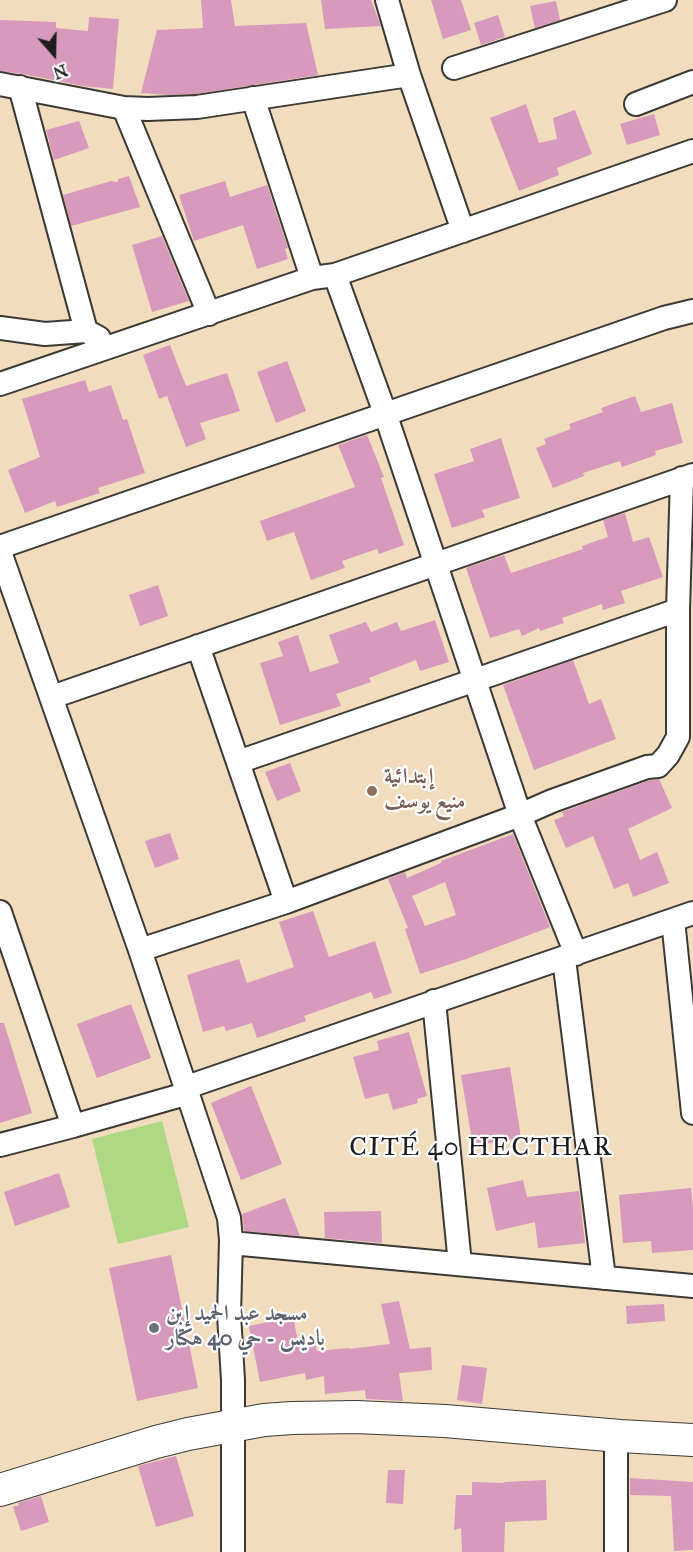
<!DOCTYPE html>
<meta charset="utf-8">
<style>
body{margin:0}
#map{position:relative;width:693px;height:1552px;overflow:hidden;background:#f1ddbd;font-family:"IM FELL Great Primer",serif}
canvas{display:block}
.north{position:absolute;left:24px;top:24px;width:60px;height:60px;-webkit-text-stroke:4px #fff;paint-order:stroke;rotate:160deg;font-size:16px;font-weight:700;line-height:24px;text-align:center;color:#1c1c1c}
.north::after{content:'';display:block;margin:auto;width:21px;height:27px;background:#1c1c1c;clip-path:polygon(50% 0,100% 100%,50% 72%,0 100%)}
</style>
<div id="map">
<canvas width="693" height="1552"></canvas>
<div class="north">N</div>
</div>
<script>
const context = document.querySelector('canvas').getContext('2d');
context.lineJoin = 'round';
function fillPath(path, color) {
  context.fillStyle = color;
  context.fill(path, 'evenodd');
}
function shape(rows) {
  const path = new Path2D();
  for (const r of rows) {
    path.moveTo(r[0], r[1]);
    for (let i = 2; i < r.length; i += 2) path.lineTo(r[i], r[i + 1]);
  }
  return path;
}
function strokePath(path, color, width, dash) {
  context.strokeStyle = color;
  context.lineWidth = width;
  context.lineCap = dash ? 'butt' : 'round';
  context.setLineDash(dash || []);
  context.stroke(path);
}
function label(font, color, halo, rows, align = 'center') {
  context.font = font + ' "IM FELL Great Primer",Amiri,serif';
  context.lineWidth = 4.5;
  context.setLineDash([]);
  context.textBaseline = 'middle';
  context.strokeStyle = halo;
  context.fillStyle = color;
  for (const [text, x, y, turn = 0] of rows) {
    context.save();
    context.translate(x, y);
    context.rotate((+turn || 0) * Math.PI / 180);
    context.textAlign = isNaN(turn) ? turn : align;
    if (halo) context.strokeText(text, 0, 0);
    context.fillText(text, 0, 0);
    context.restore();
  }
}
const green = shape([
 [162,1121,189,1227,118,1244,92,1139]
]);
const building = shape([
 [201,0,231,0,235,26,306,23,318,75,196,94,169,95,141,93,157,30,203,28],
 [321,0,371,0,381,26,325,29],
 [431,0,461,0,471,30,443,39],
 [556,1,560,20,535,28,530,6],
 [498,15,505,37,481,45,474,23],
 [89,17,119,19,113,89,83,86,23,74,0,71,0,20,56,22,56,28,88,31],
 [526,104,539,143,557,139,553,118,575,110,592,154,557,168,559,175,519,191,490,118],
 [654,114,660,135,627,145,620,124],
 [79,121,89,148,54,160,46,130],
 [129,176,140,207,71,226,63,195,111,181,118,182,118,179],
 [225,181,230,197,267,185,288,248,285,249,288,259,257,269,243,225,194,241,179,195],
 [162,236,189,301,152,312,132,245],
 [170,345,186,386,227,373,240,411,200,423,206,439,186,447,167,396,159,399,143,355],
 [287,361,306,411,276,423,257,372],
 [85,380,89,392,111,385,123,420,127,419,145,473,98,488,100,493,57,507,55,501,25,513,8,470,40,457,22,399],
 [635,396,641,412,672,403,683,443,655,451,656,455,622,467,620,461,583,473,584,476,553,488,536,448,546,444,544,439,571,429,569,424,603,412,601,408],
 [367,435,384,477,381,478,404,545,379,554,377,549,342,561,345,568,311,580,294,532,267,541,260,521,355,487,338,445],
 [501,438,520,498,482,510,485,517,452,528,434,474,474,461,470,449],
 [625,513,633,542,649,537,663,577,621,591,625,603,603,610,602,604,562,618,564,623,540,631,539,628,522,636,519,629,490,638,466,568,504,555,511,573,583,549,582,546,608,537,603,520],
 [158,585,168,616,140,626,129,595],
 [435,620,449,662,420,671,416,660,369,678,371,682,336,694,341,706,280,725,260,663,283,656,278,642,298,635,310,672,339,663,329,635,366,622,371,632,397,622,401,631],
 [573,660,589,704,601,699,616,739,534,770,503,685],
 [290,763,301,791,277,801,265,772],
 [659,779,672,808,628,829,640,860,657,852,669,883,633,897,628,883,614,889,593,836,566,848,554,820,564,816,562,812,650,780],
 [170,833,179,859,155,868,145,841],
 [513,834,550,927,466,959,420,974,405,929,408,928,388,879,405,872,407,878,441,863,441,861],
 [445,882,456,915,425,926,412,896],
 [313,911,329,957,375,941,392,993,374,999,371,992,304,1016,306,1021,257,1038,252,1023,226,1031,224,1026,203,1032,187,975,239,959,247,983,294,967,279,922],
 [131,1004,151,1058,97,1078,77,1024],
 [0,1023,4,1023,32,1113,0,1123],
 [409,1032,427,1096,417,1099,418,1103,393,1110,388,1093,365,1099,353,1057,379,1050,377,1041],
 [510,1067,521,1138,473,1146,461,1075],
 [251,1086,282,1164,241,1180,211,1103],
 [59,1173,70,1207,15,1226,4,1192],
 [523,1180,527,1197,579,1191,585,1243,538,1248,535,1222,496,1231,487,1188],
 [691,1188,693,1208,693,1250,652,1253,651,1241,623,1243,619,1195],
 [285,1198,300,1236,244,1231,242,1214],
 [381,1211,382,1243,325,1238,324,1212],
 [171,1255,198,1388,137,1401,109,1268],
 [399,1301,410,1349,431,1347,432,1370,399,1373,403,1401,366,1399,365,1390,325,1394,324,1376,306,1380,305,1373,260,1382,249,1326,293,1317,299,1346,315,1343,317,1351,349,1348,349,1349,390,1344,381,1304],
 [664,1304,665,1321,627,1324,626,1306],
 [462,1365,487,1368,482,1404,457,1400],
 [176,1456,194,1516,156,1527,138,1466],
 [388,1470,405,1470,403,1504,386,1503],
 [630,1478,693,1482,693,1550,674,1551,671,1496,630,1495],
 [546,1480,547,1520,505,1522,504,1552,462,1552,461,1528,454,1530,456,1495,472,1495,472,1482,504,1483,504,1482],
 [41,1496,49,1522,21,1531,13,1507,19,1505,18,1503]
]);
const minor = shape([
 [387,0,409,75,463,231],
 [454,68,665,0],
 [0,84,124,108,148,109,197,107,409,75],
 [20,87,86,331],
 [253,98,312,278],
 [636,104,693,82],
 [124,108,209,314],
 [335,275,385,413,520,815,576,954],
 [0,328,45,334,86,331,99,338],
 [0,384,312,278,335,275,693,151],
 [0,547,664,318,693,311],
 [0,552,140,950,229,1218,231,1240,229,1315,233,1380,233,1552],
 [198,646,286,902],
 [52,697,693,475],
 [238,762,678,610],
 [0,912,73,1126],
 [673,920,693,1113],
 [140,950,286,902,520,815,552,801,647,767,658,766,668,755,678,737,678,610,682,478],
 [564,959,604,1278],
 [434,1001,460,1264],
 [187,1087,693,913],
 [0,1145,73,1126,189,1093],
 [231,1243,693,1286],
 [616,1436,616,1552]
]);
const secondary = shape([
 [0,1490,156,1442,188,1434,264,1420,292,1418,356,1417,445,1421,620,1436,693,1440]
]);
const markers = [
 [372,791,6,"#8d6e63"],
 [154,1328,6,"#6b7280"]
];
const educationNames = [
 ["إبتدائية",384,778],
 ["منيع يوسف",384,803]
];
const worshipNames = [
 ["مسجد عبد الحميد إبن",166,1315],
 ["باديس - حي 40 هكتار",166,1340]
];
const quarterNames = [
 ["CITÉ 40 HECTHAR",481,1149]
];
fillPath(green, '#aed883');
fillPath(building, '#d799bc');
strokePath(minor, '#3c3934', 26);
strokePath(secondary, '#3c3934', 34);
strokePath(minor, '#fff', 22);
strokePath(secondary, '#fff', 32);
for (const [x, y, r, color] of markers) {
  const dot = new Path2D();
  dot.arc(x, y, r, 0, 2 * Math.PI);
  context.fillStyle = color;
  context.fill(dot);
  strokePath(dot, '#fff', 2);
}
label('bold 22px', '#785e54', '#fff', educationNames, 'left');
label('bold 22px', '#5b616d', '#fff', worshipNames, 'left');
context.letterSpacing = '1.5px';
label('26px', '#1c1c1c', '#fff', quarterNames);
context.letterSpacing = '0px';
</script>
